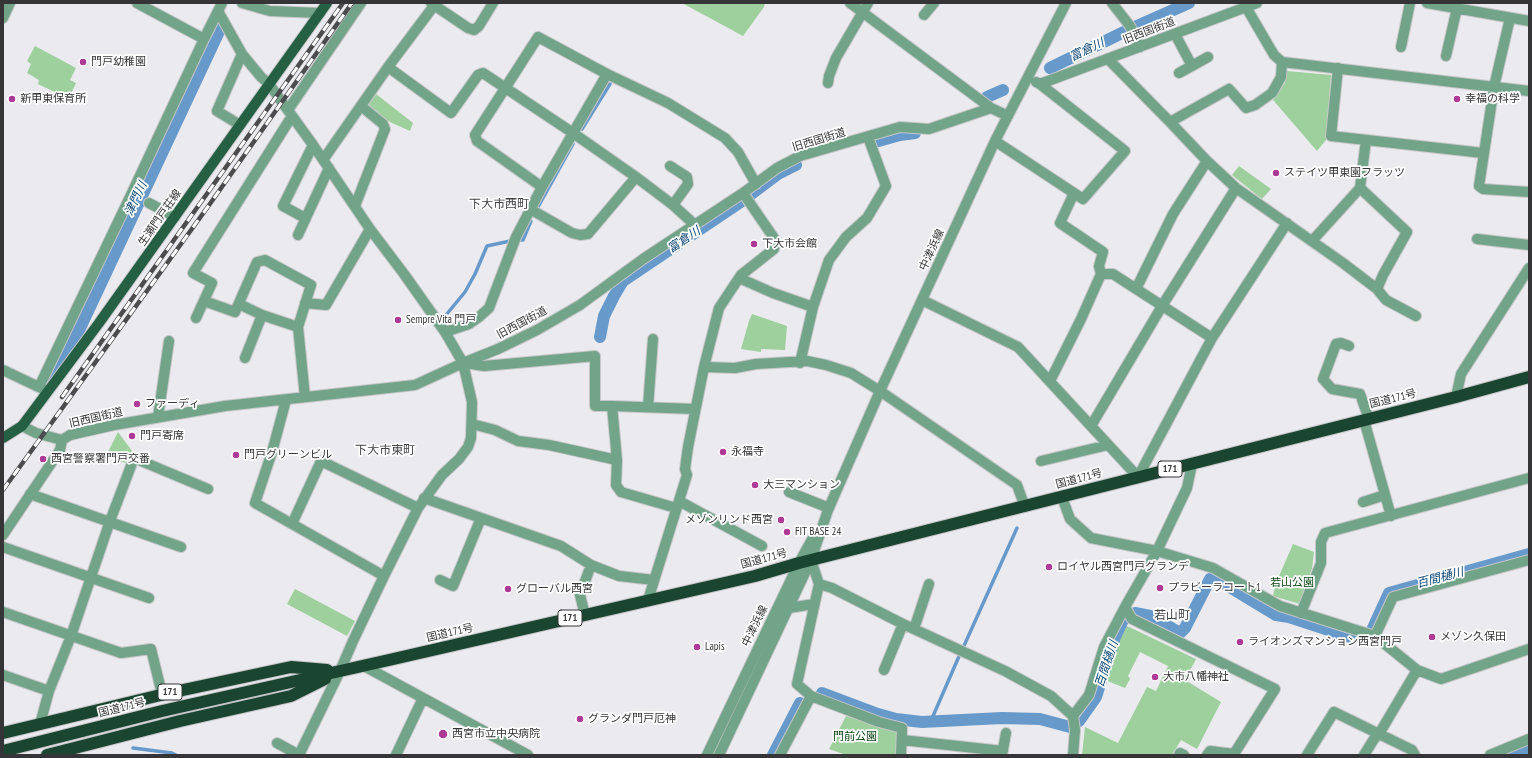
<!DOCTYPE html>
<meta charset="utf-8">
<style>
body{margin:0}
#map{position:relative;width:1532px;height:758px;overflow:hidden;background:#ebeaee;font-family:"PT Sans Narrow",sans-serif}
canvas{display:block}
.frame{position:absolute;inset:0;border:4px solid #353436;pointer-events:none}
</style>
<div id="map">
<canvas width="1532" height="758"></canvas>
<div class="frame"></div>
</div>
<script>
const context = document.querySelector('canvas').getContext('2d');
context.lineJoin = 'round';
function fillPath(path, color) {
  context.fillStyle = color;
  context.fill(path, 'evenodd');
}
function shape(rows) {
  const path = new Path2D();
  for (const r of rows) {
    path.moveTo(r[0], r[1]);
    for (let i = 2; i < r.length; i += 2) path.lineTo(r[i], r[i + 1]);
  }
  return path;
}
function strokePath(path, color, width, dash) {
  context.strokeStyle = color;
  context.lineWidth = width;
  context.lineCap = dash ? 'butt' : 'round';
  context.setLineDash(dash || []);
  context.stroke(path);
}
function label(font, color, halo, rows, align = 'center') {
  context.font = font + ' "PT Sans Narrow","Noto Sans JP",sans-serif';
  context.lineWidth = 3.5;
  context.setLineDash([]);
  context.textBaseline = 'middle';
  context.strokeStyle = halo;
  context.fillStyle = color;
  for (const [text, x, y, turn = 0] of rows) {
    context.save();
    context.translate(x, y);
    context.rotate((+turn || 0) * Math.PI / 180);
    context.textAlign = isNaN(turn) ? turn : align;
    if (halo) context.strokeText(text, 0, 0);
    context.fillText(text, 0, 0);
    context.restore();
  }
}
const green = shape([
 [682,3,765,3,764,7,743,36],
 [35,46,76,68,70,80,76,83,66,104,57,99,59,94,38,84,39,80,27,73,31,64,27,61],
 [1287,71,1331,75,1326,140,1317,151,1273,100,1285,83],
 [376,94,413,123,410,131,390,122,371,109,369,104],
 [1239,166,1271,189,1262,199,1232,175],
 [752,314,787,326,785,350,761,349,761,352,741,349,749,321],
 [118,432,132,451,126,463,106,456],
 [1293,544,1314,552,1312,568,1300,604,1273,596,1276,583],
 [295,589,355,621,347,636,287,604],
 [1127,626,1196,659,1185,680,1221,702,1197,749,1181,740,1172,755,1129,755,1127,754,1126,755,1082,755,1085,727,1118,743,1147,687,1156,691,1168,666,1140,652,1128,676,1130,679,1125,688,1105,680,1115,646],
 [846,716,899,733,897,755,846,755,829,749]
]);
const stream = shape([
 [582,129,610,84],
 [538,207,573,144],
 [521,240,523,240,531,221],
 [446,315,465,292,475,274,487,246,510,241],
 [963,648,1017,528],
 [930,723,960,654],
 [133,748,172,753,176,755]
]);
const canal = shape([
 [1137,26,1189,3],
 [1050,68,1124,32],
 [987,97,1003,90],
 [875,142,900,135,915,133],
 [600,337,604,316,614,296,623,281,742,201,778,174,796,165],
 [1373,628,1389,593,1529,554],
 [822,693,878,714,896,719,922,722,1002,718,1040,719,1070,727,1079,721,1096,697,1115,637,1123,620,1135,613,1150,616,1180,633,1185,628,1210,579,1215,578,1276,615,1289,617,1353,638],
 [773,755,800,703],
 [1513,755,1529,749]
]);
const river = shape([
 [51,373,62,356,218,23]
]);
const minor = shape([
 [137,3,204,39],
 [242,3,270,11,320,13],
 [431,3,468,28,474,30,479,26,493,3],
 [850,3,991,108,1008,116],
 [1112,3,1130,26,1140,47],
 [1427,3,1529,21],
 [1246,7,1274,55,1282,62,1529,91],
 [218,11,242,54,261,77,269,84,313,145,370,229,404,274,445,332,463,363,472,402,471,438,468,447,459,459,442,475,418,508,384,576,353,641,340,671,299,755],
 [924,15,934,3],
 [3,18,10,3],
 [1510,18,1494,87,1479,186,1483,189,1529,192],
 [1175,34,1192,66],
 [1401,47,1410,3],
 [1446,56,1457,8],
 [1108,59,1170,122,1207,161,1236,188,1343,263,1377,289,1383,275,1407,232,1360,188],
 [388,67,451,113,478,75,483,73,573,133,636,177,673,205,695,225],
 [1338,68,1331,136,1483,153],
 [1179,73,1208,57],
 [1036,82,1040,84,1257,3],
 [828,83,829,76,836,58,868,3],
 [288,110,361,3],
 [1170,122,1229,89,1246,108,1255,105,1272,93,1281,77,1282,62],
 [240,125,217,111,242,54],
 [995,141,1083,199,1125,151,1040,84],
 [323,160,388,67,436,3],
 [670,166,687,177,688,184,673,205],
 [542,187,477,141,475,135,538,37,607,74,668,103,725,138,738,152,756,184],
 [1074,193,1060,223,1103,252,1099,266,1101,274],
 [149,203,175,217],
 [355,206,385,129,383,124,361,106],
 [530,209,572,233,580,235,588,234,636,177],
 [305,218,283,206,313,145],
 [298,235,329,168],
 [1477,239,1529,245],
 [1312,241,1360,188,1366,140],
 [739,278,773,293,813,307],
 [1136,289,1173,214,1207,161],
 [1377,289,1386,300,1416,316],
 [922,300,1018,347,1138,477,1212,338,1287,223],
 [204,301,235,312,257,262,265,260,311,285,298,327,305,397],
 [305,303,326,305,370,229],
 [239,304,262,315,298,327],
 [196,318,212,283,193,273,292,116],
 [445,332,469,324,479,317,489,308,516,237,542,187,607,74],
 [1349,346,1341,343,1336,344,1323,379,1332,389,1360,394,1369,419],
 [245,358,262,315],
 [465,363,484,366,595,356,595,406,612,406],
 [800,363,813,307,829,260,846,237,867,218,886,186,868,137],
 [704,367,735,368,756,364,807,361,826,365,851,373,880,391,1017,485,1025,507],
 [3,370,45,390],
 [1050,381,1081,319,1101,274,1113,274,1212,338],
 [39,387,130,197,204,39,222,3],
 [1456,397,1461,374,1529,268],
 [286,400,272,452,255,503,384,576],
 [648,407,653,339],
 [158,417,169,341],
 [1364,420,1391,516],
 [472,424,495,430,518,441,549,445,617,460,612,406,695,409],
 [22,426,36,433,62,440,70,435,114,425,225,406,415,385,463,363,498,349,537,330,580,305,643,259,743,193,777,168,800,156,900,127,929,129,991,108],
 [1091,426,1162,306,1236,188],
 [617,460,616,485,621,492,676,508],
 [1041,461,1108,445],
 [789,492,829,508],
 [30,494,181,547],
 [1062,497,1070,519,1091,538,1157,551,1213,568,1280,606,1375,636,1417,670,1441,679,1529,649],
 [424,498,561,546,591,565,619,576,654,580],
 [679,501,762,546],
 [1363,502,1385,495],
 [292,524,321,461,418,508],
 [3,535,60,450,62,440],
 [3,547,149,598],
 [811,560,819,584,797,684,811,696,879,722,902,728,901,755],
 [440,580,453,586,481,518],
 [819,584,832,588,903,624,1005,671,1051,696,1073,716,1075,730,1073,755],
 [648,600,687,475,685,469,688,447,704,367,719,308,741,275,774,249,776,241,743,193],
 [1125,607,1132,619,1275,689,1234,754,1210,751,1207,755],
 [789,608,814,604],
 [3,612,121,653,151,649,162,694],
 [1301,613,1321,563,1321,542,1325,533,1529,478],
 [585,615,580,595,591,565],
 [914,629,929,584],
 [1375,636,1393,597,1529,560],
 [364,666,528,755],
 [884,670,903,624],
 [3,675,49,691],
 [1073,716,1089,695,1104,647,1125,607,1157,551,1187,488,1192,464],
 [40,724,49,691,71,636,110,521,134,458,208,489],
 [902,740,1003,751],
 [277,743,299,755],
 [396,755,423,698],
 [707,755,799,563,815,534],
 [719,755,811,560,828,510,880,391,995,141,1066,3],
 [780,755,811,696],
 [1002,755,1006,733],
 [1179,755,1180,753,1184,755],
 [1307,755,1334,712,1412,750,1415,755],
 [1364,755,1374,739,1379,734,1417,670],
 [1490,755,1529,739]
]);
const major = shape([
 [3,438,22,426,99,323,327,3]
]);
const highway = shape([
 [3,733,169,693,291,667,327,670],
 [3,751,162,711,389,660,755,576,799,563,1456,397,1529,377],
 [47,755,180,721,291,696,325,679]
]);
const rail = shape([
 [62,397,343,3],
 [3,490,207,208,352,3]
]);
const markers = [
 [83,62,4,"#ac3a96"],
 [12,99,4,"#ac3a96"],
 [1457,99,4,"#ac3a96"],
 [1276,173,4,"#ac3a96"],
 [754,244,4,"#ac3a96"],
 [398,320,4,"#ac3a96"],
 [137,404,4,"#ac3a96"],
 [132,436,4,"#ac3a96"],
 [723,452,4,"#ac3a96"],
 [236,455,4,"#ac3a96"],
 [43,459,4,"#ac3a96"],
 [755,485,4,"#ac3a96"],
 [781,520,4,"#ac3a96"],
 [787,532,4,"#ac3a96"],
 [1049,567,4,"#ac3a96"],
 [1160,588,4,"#ac3a96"],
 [508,589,4,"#ac3a96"],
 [1432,637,4,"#ac3a96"],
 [1240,642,4,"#ac3a96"],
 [697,647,4,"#ac3a96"],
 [1155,677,4,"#ac3a96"],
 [580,719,4,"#ac3a96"],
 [443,734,5,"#ac3a96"]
];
const shields = [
 [1170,469,24],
 [570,618,24],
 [170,692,24]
];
const shieldNames = [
 ["171",1170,469],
 ["171",570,618],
 ["171",170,692]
];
const streetNames = [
 ["旧西国街道",1149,31,-21],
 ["旧西国街道",819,140,-17],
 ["生瀬門戸荘線",160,218,-55],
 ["中津浜線",932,250,-65],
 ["旧西国街道",522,323,-28],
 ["国道171号",1393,399,-14],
 ["旧西国街道",96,418,-13],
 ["国道171号",1079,479,-15],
 ["国道171号",764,559,-15],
 ["中津浜線",755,626,-64],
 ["国道171号",450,633,-13],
 ["国道171号",122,708,-14]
];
const poiNames = [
 ["門戸幼稚園",91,62],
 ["新甲東保育所",20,99],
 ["幸福の科学",1465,99],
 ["ステイツ甲東園フラッツ",1284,173],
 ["下大市会館",762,244],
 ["Sempre Vita 門戸",406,320],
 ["ファーディ",145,404],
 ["門戸寄席",140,436],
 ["永福寺",731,452],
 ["門戸グリーンビル",244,455],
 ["西宮警察署門戸交番",51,459],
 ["大三マンション",763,485],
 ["メゾンリンド西宮",773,520,"right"],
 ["FIT BASE 24",795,532],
 ["ロイヤル西宮門戸グランデ",1057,567],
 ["プラビーラコート1",1168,588],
 ["グローバル西宮",516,589],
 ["メゾン久保田",1440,637],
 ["ライオンズマンション西宮門戸",1248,642],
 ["Lapis",705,647],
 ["大市八幡神社",1163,677],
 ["グランダ門戸厄神",588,719],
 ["西宮市立中央病院",452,734]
];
const parkNames = [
 ["若山公園",1292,583],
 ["門前公園",855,737]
];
const waterNames = [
 ["富倉川",1087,50,-26],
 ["津門川",136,199,-65],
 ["富倉川",684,240,-34],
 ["百間樋川",1440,578,-15],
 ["百間樋川",1107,664,-72]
];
const neighbourhoodNames = [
 ["下大市西町",499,205],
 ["下大市東町",385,451],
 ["若山町",1172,616]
];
fillPath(green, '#9dd09d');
strokePath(stream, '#679acb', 3.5);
strokePath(canal, '#679acb', 12);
strokePath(river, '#679acb', 21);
strokePath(minor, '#c7c6c9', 12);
strokePath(major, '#c7c6c9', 12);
strokePath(highway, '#c7c6c9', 14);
strokePath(minor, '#71a488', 10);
strokePath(major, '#256044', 10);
strokePath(highway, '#1a4530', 12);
strokePath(rail, '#4c4b4e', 4.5);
strokePath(rail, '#fff', 3, [9]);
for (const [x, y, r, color] of markers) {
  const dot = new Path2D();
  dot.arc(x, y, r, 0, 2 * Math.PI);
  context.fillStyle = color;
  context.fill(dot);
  strokePath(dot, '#fff', 1.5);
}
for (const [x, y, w] of shields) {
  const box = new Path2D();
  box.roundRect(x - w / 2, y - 8, w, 16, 3);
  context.fillStyle = '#fff';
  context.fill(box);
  strokePath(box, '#353436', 1);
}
label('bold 10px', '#353436', null, shieldNames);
label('11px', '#353436', '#fff', streetNames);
label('11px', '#353436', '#fff', poiNames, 'left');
label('11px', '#043f0c', '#fff', parkNames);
label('italic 12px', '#094473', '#fff', waterNames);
label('12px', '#444347', '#fff', neighbourhoodNames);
</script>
